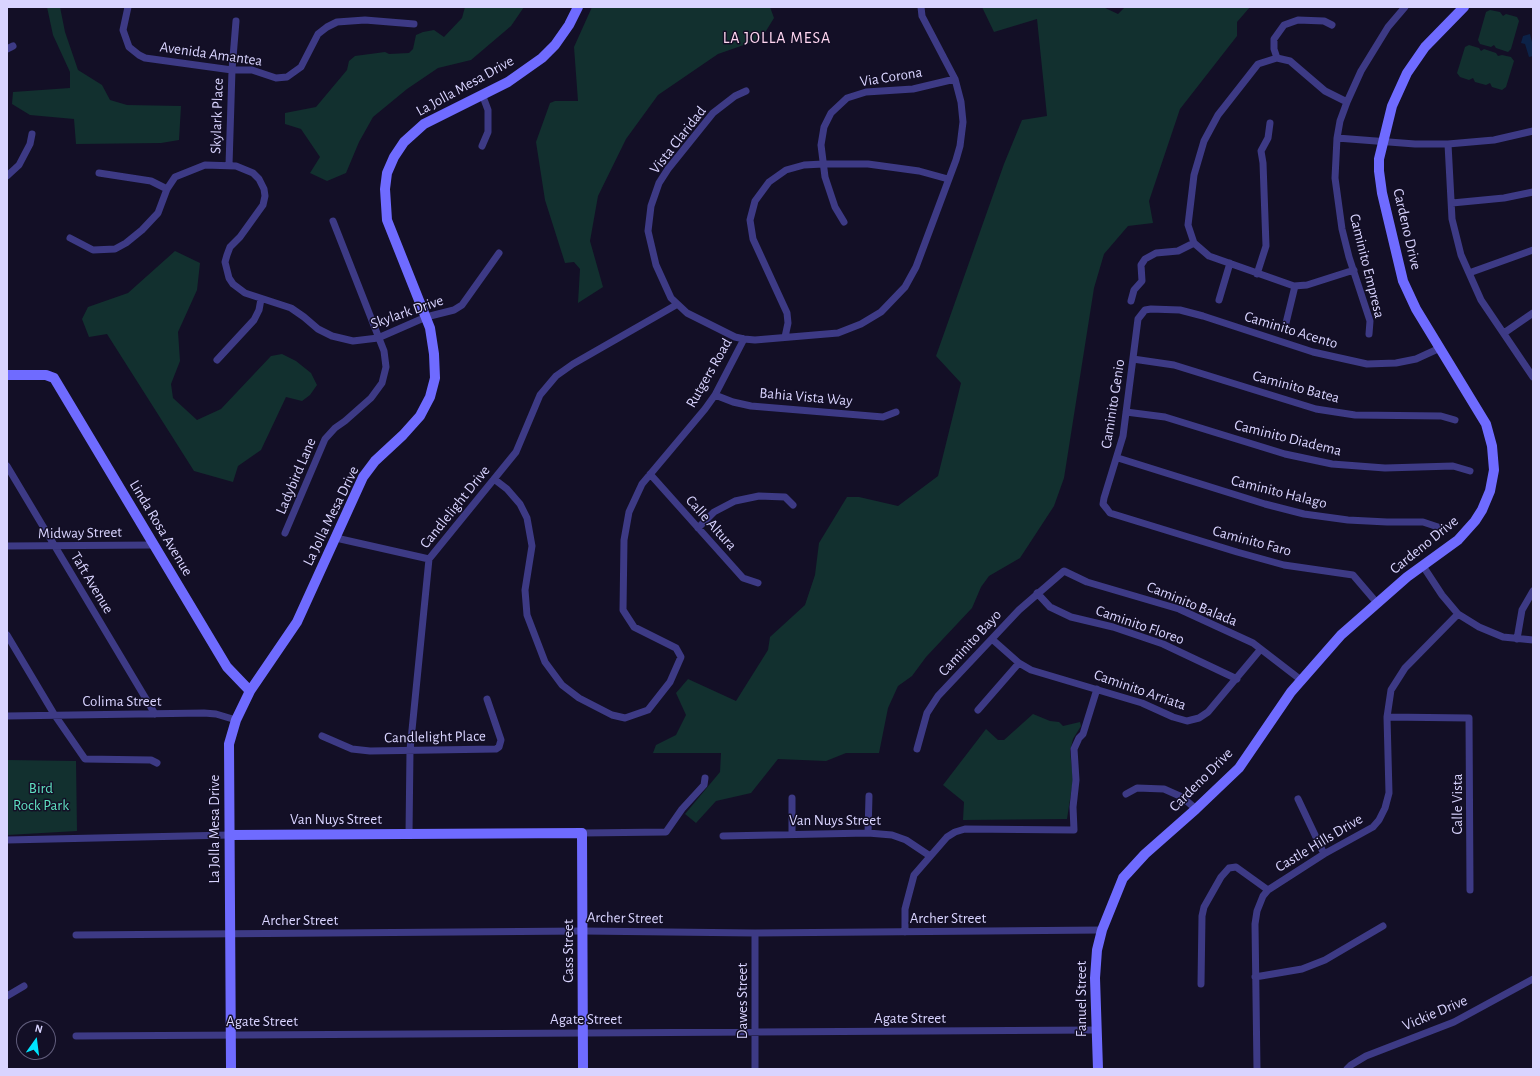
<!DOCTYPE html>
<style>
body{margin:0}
#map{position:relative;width:1540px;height:1076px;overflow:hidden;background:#130f26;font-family:"Alegreya Sans",sans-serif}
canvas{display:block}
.frame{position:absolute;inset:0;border:8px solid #d9d4ff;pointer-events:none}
.north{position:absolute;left:16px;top:1020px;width:40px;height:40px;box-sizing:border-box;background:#130f26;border:1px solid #625e7d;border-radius:50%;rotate:14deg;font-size:11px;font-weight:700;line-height:16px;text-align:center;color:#d9d4ff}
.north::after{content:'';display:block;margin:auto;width:14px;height:18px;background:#00e5ff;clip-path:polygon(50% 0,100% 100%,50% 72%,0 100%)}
</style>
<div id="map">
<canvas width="1540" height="1076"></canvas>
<div class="frame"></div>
<div class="north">N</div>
</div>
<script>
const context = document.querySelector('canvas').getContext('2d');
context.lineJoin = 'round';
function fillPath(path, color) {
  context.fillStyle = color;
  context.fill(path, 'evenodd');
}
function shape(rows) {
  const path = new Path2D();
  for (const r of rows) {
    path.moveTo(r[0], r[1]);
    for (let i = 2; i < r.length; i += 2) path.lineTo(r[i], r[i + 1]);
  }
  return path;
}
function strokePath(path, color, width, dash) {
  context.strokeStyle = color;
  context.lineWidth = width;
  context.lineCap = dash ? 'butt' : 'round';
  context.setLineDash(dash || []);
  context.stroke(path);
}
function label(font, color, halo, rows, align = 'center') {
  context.font = font + ' "Alegreya Sans",sans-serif';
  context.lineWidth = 3;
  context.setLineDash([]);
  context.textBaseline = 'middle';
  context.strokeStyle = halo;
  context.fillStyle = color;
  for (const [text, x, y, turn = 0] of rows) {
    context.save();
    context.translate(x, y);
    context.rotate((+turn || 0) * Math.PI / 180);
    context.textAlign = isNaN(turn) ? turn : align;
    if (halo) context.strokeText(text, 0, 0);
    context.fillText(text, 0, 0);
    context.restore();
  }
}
const green = shape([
 [47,7,60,7,65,32,78,70,102,85,110,100,127,105,181,106,179,140,161,143,76,144,74,119,30,115,12,104,13,92,70,88,70,72,53,35],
 [465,7,524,7,511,26,471,60,438,68,407,89,373,117,359,142,346,173,327,181,310,173,320,157,301,129,285,124,285,113,316,107,347,70,349,61,355,56,385,52,389,54,409,53,413,49,416,35,423,32,434,30,444,37,462,18],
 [592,7,770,7,774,18,761,39,718,54,658,95,626,139,598,196,590,241,603,287,578,303,580,269,574,262,565,263,545,200,536,142,550,103,555,101,578,101,574,47],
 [982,7,1103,7,1118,14,1125,7,1250,7,1237,22,1237,36,1180,109,1149,201,1153,223,1128,226,1104,254,1094,288,1064,478,1054,506,1020,558,989,576,981,587,972,608,926,657,912,676,898,686,888,708,879,753,846,753,826,761,778,759,751,793,716,801,696,823,685,814,720,772,721,753,653,753,656,745,676,735,686,715,676,693,688,679,736,701,768,650,770,637,805,605,815,575,819,543,847,497,859,497,898,506,938,476,961,383,936,356,1004,164,1022,120,1047,116,1037,19,994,32],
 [1490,10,1500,12,1503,16,1506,14,1517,17,1519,21,1511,49,1508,52,1496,48,1494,45,1491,47,1480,44,1478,40,1486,12],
 [1469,45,1479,48,1481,51,1484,49,1496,53,1498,56,1502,55,1511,57,1514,61,1506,87,1502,90,1492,87,1490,83,1486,85,1475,82,1473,78,1469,80,1460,77,1457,73,1465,47],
 [175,251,200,263,197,290,178,332,180,361,171,384,173,398,197,420,221,409,271,356,282,354,296,361,311,373,317,385,310,395,302,401,286,397,261,450,238,466,233,482,194,471,107,334,89,337,82,319,88,307,128,293],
 [1033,714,1050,721,1059,722,1063,726,1080,722,1081,726,1073,739,1070,751,1073,780,1067,819,963,820,964,802,943,785,986,729,998,740,1004,740],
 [7,760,76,761,77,831,7,835]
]);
const water = shape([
 [1530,34,1533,46,1533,56,1529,57,1525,44,1521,43,1523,36]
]);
const street = shape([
 [128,7,123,30,129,47,139,55,145,58,232,70,252,70,276,78,287,77,301,67,318,34,327,27,337,22,365,20,414,24],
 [7,49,13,46],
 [1277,58,1274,49,1274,39,1284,25,1298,20,1324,21,1332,25],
 [746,91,735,96,713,113,668,169,659,183,651,206,648,231,656,265,671,298,687,313,735,337,744,339,755,340,838,333,861,324,881,312,905,287,916,267,956,160,960,146,963,122,961,102,955,79,922,16,921,7],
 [1347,102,1325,91,1290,61,1277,58,1258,64,1218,115,1204,141,1194,175,1188,225,1194,243,1209,256,1294,286,1307,285,1354,270],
 [1337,138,1415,144,1448,144,1494,140,1533,131],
 [1448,144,1452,219,1461,255,1481,300,1533,377],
 [482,146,488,132,488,110,482,94],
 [229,165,232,70,236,21],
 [99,173,151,181,167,189],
 [7,176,19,165,30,144,32,134],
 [1452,203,1504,198,1533,192],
 [844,222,835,207,825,177,821,145,824,127,831,113,847,98,866,92,913,89,955,79],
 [70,238,93,250,115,249,126,243,142,230,158,213,167,189,175,177,205,165,236,166,253,173,259,179,264,189,265,196,263,205,240,237,230,247,227,255,225,262,229,278,233,284,245,293,291,308,304,317,318,329,332,336,353,341,378,338,426,317,454,310,462,305,499,253],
 [1469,273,1533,250],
 [1257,274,1266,246,1263,163,1261,151,1268,138,1270,123],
 [1219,300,1230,263],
 [1131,301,1134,290,1142,281,1141,265,1145,259,1156,253,1178,251,1194,243],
 [1285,327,1295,286],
 [1504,333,1533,313],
 [1369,334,1370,321,1349,257,1342,229,1335,178,1337,138,1340,121,1347,102,1361,71,1388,27,1405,7],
 [785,337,788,323,787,313,753,239,750,220,755,201,769,182,786,170,804,165,823,164,868,164,919,171,948,179],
 [1133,359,1174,365,1316,409,1355,415,1441,416,1455,420],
 [217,360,254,320,259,310,261,299],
 [715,395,733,402,751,406,883,417,896,412],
 [1126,412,1165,417,1285,454,1332,464,1385,468,1453,466,1470,471],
 [1118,458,1265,504,1304,514,1348,520,1387,522,1423,522,1438,527],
 [7,466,155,714],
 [650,474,743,578,758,583],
 [494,479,507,489,520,504,527,518,532,546,525,590,527,615,545,662,562,685,579,698,612,715,625,718,648,710,670,682,681,657,676,648,634,627,623,610,624,540,629,512,642,484,705,409,715,395,744,339],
 [698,528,714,512,735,501,759,496,785,497,793,505],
 [285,533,325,439,335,428,345,421,371,398,382,383,386,367,384,351,333,221],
 [336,538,429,559],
 [7,546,154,545],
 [1423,566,1442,595,1458,614,1479,627,1503,637,1533,640],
 [1037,593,1050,607,1071,617,1113,627,1163,644,1237,679],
 [1377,603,1353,575,1284,565,1237,552,1110,513,1107,509,1103,504,1104,498,1123,436,1138,319,1145,310,1151,309,1180,310,1203,316,1313,352,1367,364,1396,363,1416,359,1440,348],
 [7,635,54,714,85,759,151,760,157,763],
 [1517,639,1522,610,1533,591],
 [993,640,1019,663,1031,670,1142,703,1173,717,1187,721,1199,718,1208,712,1260,650],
 [978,710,1019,663],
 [7,716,204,713,216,714,236,720],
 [1387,717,1469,718,1470,890],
 [322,736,352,749,370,751,496,749,499,747,501,740,487,699],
 [917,749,927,713,938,696,1019,610,1064,571,1087,582,1179,609,1253,643,1301,680],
 [1126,794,1137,788,1164,789,1182,797,1196,809],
 [792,798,792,834],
 [1298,799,1324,854],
 [582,833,666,832,682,809,704,785,705,778],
 [868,833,869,796],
 [409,834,410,750,429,559,516,452,540,395,556,376,573,364,676,305],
 [723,836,868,833,892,835,906,840,930,856],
 [7,840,230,835],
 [905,932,905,909,914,875,947,837,955,832,965,829,1074,830,1073,807,1076,780,1074,749,1079,738,1083,734,1097,689],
 [76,935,583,931,755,933,1102,930],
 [1255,977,1302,969,1325,960,1383,926],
 [1201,984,1202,916,1204,907,1221,877,1229,868,1236,867,1268,890],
 [7,996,24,986],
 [76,1036,1096,1030],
 [755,1069,755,933],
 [1257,1069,1255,924,1257,911,1263,896,1268,890,1324,854,1373,827,1379,820,1385,808,1389,793,1387,717,1391,690,1405,668,1458,614],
 [1347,1069,1351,1065,1366,1056,1454,1022,1533,979]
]);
const secondary = shape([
 [7,375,46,375,54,378,227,667,250,691],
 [230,835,582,833,583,1069],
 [231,1069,229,744,236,720,250,691,297,622,363,477,375,461,403,435,420,416,430,397,435,378,434,354,430,328,387,220,385,189,387,173,394,157,404,142,424,124,508,82,542,58,555,45,569,25,578,7],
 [1098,1069,1095,978,1097,950,1102,930,1123,878,1145,854,1196,809,1239,768,1291,692,1341,635,1407,577,1458,540,1475,521,1482,510,1490,491,1494,470,1492,446,1486,424,1416,309,1403,281,1382,193,1379,171,1379,159,1392,106,1407,73,1425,47,1464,7]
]);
const streetNames = [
 ["Avenida Amantea",211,54,8],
 ["Via Corona",891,77,-9],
 ["La Jolla Mesa Drive",465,86,-29],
 ["Skylark Place",217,116,-88],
 ["Vista Claridad",678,140,-52],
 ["Cardeno Drive",1407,229,77],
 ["Caminito Empresa",1367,266,76],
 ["Skylark Drive",407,312,-19],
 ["Caminito Acento",1291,330,17],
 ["Rutgers Road",709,373,-60],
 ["Caminito Batea",1296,387,15],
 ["Bahia Vista Way",806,397,5],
 ["Caminito Genio",1113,404,-81],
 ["Caminito Diadema",1288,438,14],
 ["Ladybird Lane",296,476,-67],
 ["Caminito Halago",1279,492,14],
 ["Candlelight Drive",455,507,-51],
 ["La Jolla Mesa Drive",331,516,-64],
 ["Calle Altura",711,523,48],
 ["Linda Rosa Avenue",161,528,59],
 ["Midway Street",80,533,-1],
 ["Caminito Faro",1252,541,15],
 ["Cardeno Drive",1424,545,-39],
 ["Taft Avenue",92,583,59],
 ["Caminito Balada",1192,604,22],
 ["Caminito Floreo",1140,625,19],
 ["Caminito Bayo",970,643,-47],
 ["Caminito Arriata",1140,690,19],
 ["Colima Street",122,701],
 ["Candlelight Place",435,737,-1],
 ["Cardeno Drive",1201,780,-45],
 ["Calle Vista",1457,804,-90],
 ["Van Nuys Street",336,819],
 ["Van Nuys Street",835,820],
 ["La Jolla Mesa Drive",214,829,-90],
 ["Castle Hills Drive",1319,843,-31],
 ["Archer Street",625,918,1],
 ["Archer Street",948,918],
 ["Archer Street",300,920],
 ["Cass Street",568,951,-90],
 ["Fanuel Street",1081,999,-90],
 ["Dawes Street",742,1001,-90],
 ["Vickie Drive",1435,1013,-23],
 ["Agate Street",910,1018],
 ["Agate Street",586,1019],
 ["Agate Street",262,1021]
];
const parkNames = [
 ["Bird",41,788],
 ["Rock Park",41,805]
];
const neighbourhoodNames = [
 ["LA JOLLA MESA",777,38]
];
fillPath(green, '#12302f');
fillPath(water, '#0c2248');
strokePath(street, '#3d3a85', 7);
strokePath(secondary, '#6f6bff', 10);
label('15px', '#d9d4ff', '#130f26', streetNames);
label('15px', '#5fe0c0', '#130f26', parkNames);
context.letterSpacing = '1px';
label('16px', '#ffd6f0', '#130f26', neighbourhoodNames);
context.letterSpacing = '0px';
</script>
